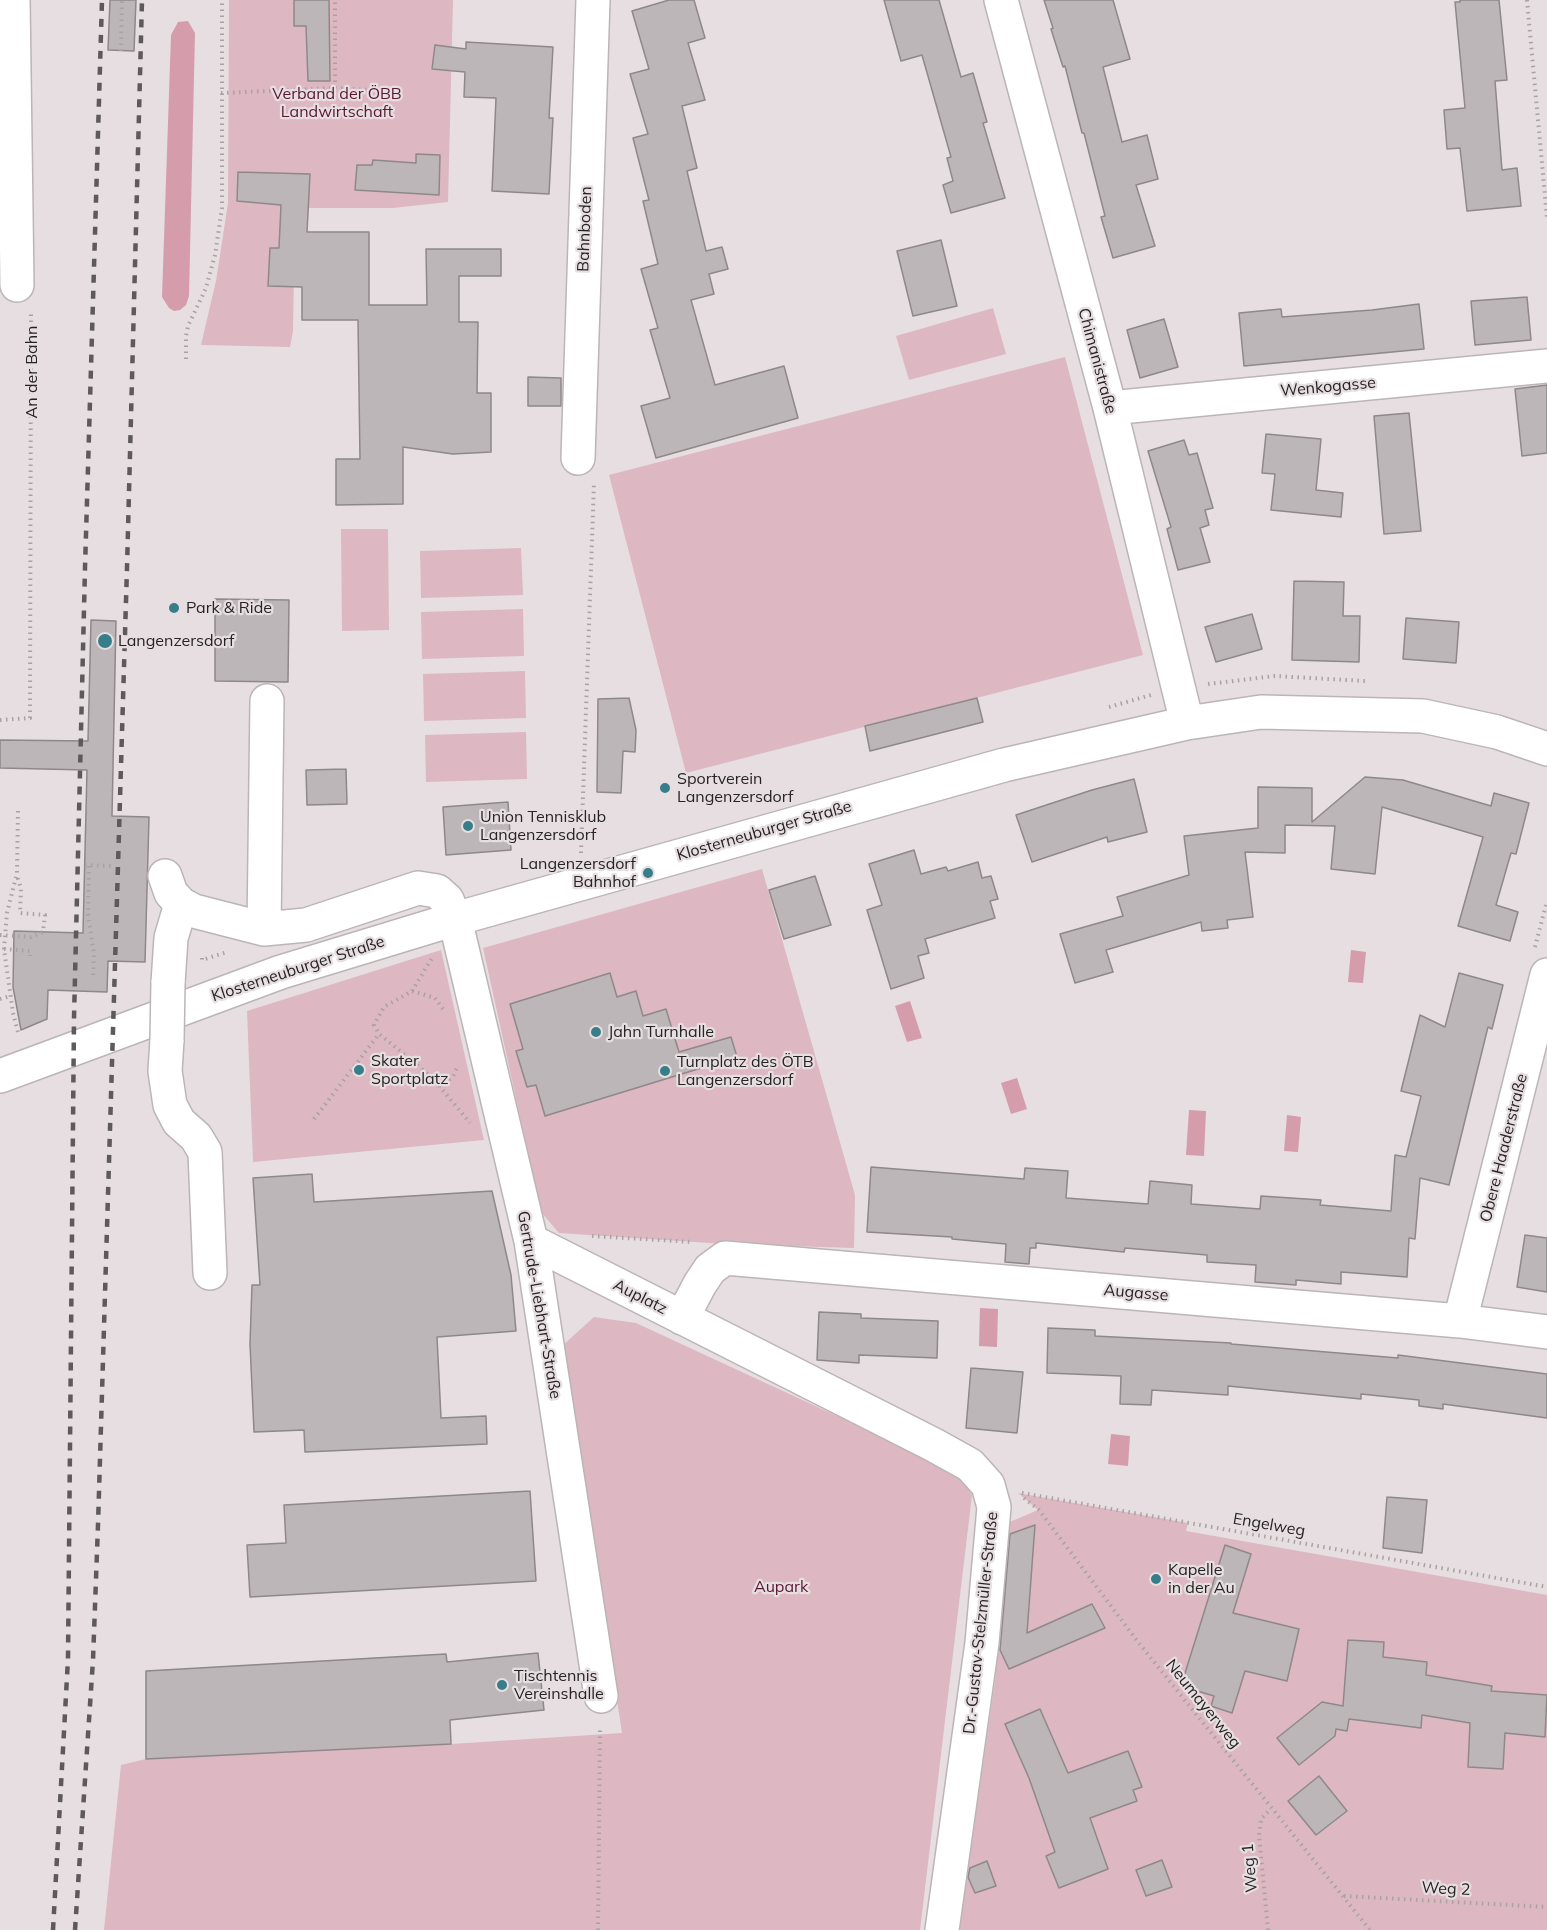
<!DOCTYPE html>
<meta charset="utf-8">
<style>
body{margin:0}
canvas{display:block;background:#e6dee0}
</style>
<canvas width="1547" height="1930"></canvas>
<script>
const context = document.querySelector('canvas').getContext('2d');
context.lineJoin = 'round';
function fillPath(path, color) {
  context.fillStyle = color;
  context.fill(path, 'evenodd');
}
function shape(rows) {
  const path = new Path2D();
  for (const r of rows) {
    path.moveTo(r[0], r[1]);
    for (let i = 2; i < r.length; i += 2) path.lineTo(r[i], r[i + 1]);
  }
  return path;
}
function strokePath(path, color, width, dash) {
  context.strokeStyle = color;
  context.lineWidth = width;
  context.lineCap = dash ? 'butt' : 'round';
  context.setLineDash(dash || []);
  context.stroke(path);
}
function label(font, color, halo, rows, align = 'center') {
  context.font = font + ' Mulish,sans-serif';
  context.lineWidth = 4.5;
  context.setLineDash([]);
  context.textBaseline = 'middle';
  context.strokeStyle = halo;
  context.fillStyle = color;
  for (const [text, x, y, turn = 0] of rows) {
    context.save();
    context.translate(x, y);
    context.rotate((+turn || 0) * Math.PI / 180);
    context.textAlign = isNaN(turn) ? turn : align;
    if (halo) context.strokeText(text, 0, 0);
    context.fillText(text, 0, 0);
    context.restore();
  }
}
const green = shape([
 [229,0,453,0,448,202,393,208,295,208,293,331,290,347,201,345,216,281,228,203],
 [993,308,1006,354,909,380,896,336],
 [1065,357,1143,655,686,773,609,475],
 [341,529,388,529,389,630,342,631],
 [521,548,523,595,421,598,420,551],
 [523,609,524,656,422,659,421,612],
 [525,671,526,718,424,721,423,674],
 [526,732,527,779,426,782,425,735],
 [762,869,855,1195,854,1248,725,1244,559,1233,541,1212,483,948],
 [441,950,484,1140,253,1162,247,1011],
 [594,1317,636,1323,958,1472,972,1495,920,1930,104,1930,121,1765,146,1759,451,1744,622,1733,563,1345],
 [1018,1493,1188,1523,1186,1531,1547,1595,1547,1930,955,1930,958,1884,972,1841,995,1681,1005,1524,1038,1510]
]);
const water = shape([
 [188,21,195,33,189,296,186,305,180,310,174,311,169,308,162,297,171,35,178,22],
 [1351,950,1366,952,1363,983,1348,982],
 [910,1001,922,1038,907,1042,895,1006],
 [1017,1078,1027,1109,1011,1114,1001,1083],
 [1189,1110,1206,1111,1204,1156,1186,1155],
 [1287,1115,1301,1117,1298,1152,1284,1151],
 [980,1308,998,1309,997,1347,979,1346],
 [1111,1434,1130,1436,1128,1466,1108,1464]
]);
const building = shape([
 [110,0,136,0,134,51,108,50,110,0],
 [294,0,329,0,330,81,308,81,306,26,294,26,294,0],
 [669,0,694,0,705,38,688,43,705,100,682,106,697,168,687,171,706,251,722,247,728,269,709,274,714,294,691,300,715,385,784,366,798,418,656,458,641,406,670,398,650,330,658,328,641,269,658,264,643,201,649,200,633,138,648,134,630,74,649,69,632,11,669,0],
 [884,0,939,0,961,77,973,73,987,122,983,123,1005,198,951,213,943,185,953,181,947,158,951,157,922,55,901,61,884,0],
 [1044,0,1113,0,1130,59,1103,67,1122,142,1147,135,1158,179,1136,185,1155,246,1113,258,1101,217,1105,216,1084,133,1082,133,1065,66,1063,67,1051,29,1053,28,1044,0],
 [1460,0,1499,0,1507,80,1495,81,1502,170,1517,168,1521,206,1467,211,1460,148,1447,149,1444,110,1465,108,1455,2,1460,2,1460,0],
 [466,42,553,47,549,118,553,118,549,194,492,191,496,98,464,97,465,72,432,69,435,45,466,49,466,42],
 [416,154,440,155,439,195,355,190,357,165,372,165,373,160,416,163,416,154],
 [238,172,310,174,307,232,369,232,369,305,427,305,426,249,501,249,501,276,459,276,459,322,478,322,477,393,491,393,491,452,453,454,403,447,403,504,336,505,336,459,360,459,358,320,302,320,302,287,268,286,270,248,279,248,281,205,237,201,238,172],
 [941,240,957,306,913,316,897,251,941,240],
 [1527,297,1531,340,1475,345,1471,301,1527,297],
 [1419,304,1424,349,1244,366,1239,313,1281,309,1282,317,1372,310,1419,304],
 [1164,319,1178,367,1140,378,1127,330,1164,319],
 [528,377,561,378,561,406,528,406,528,377],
 [1547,385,1547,453,1522,456,1515,389,1547,385],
 [1409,413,1421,531,1384,534,1374,416,1409,413],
 [1266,434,1321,439,1316,490,1343,493,1341,517,1271,510,1275,474,1262,473,1266,434],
 [1184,440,1189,455,1197,453,1213,508,1205,510,1209,525,1200,528,1210,562,1178,570,1167,529,1171,527,1148,451,1184,440],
 [1294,581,1344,582,1343,616,1360,616,1359,662,1292,660,1294,581],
 [215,599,289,600,288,682,215,681,215,599],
 [1252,614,1262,649,1216,662,1205,627,1252,614],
 [1406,618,1459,622,1456,663,1403,659,1406,618],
 [91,620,116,621,112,816,149,817,145,962,108,961,107,992,48,990,47,1019,21,1030,13,987,14,931,83,933,87,770,0,768,0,740,88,741,91,620],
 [629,698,636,730,635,752,623,751,621,793,597,792,598,699,629,698],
 [977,698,983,722,870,751,865,726,977,698],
 [346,769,347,804,307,805,306,770,346,769],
 [1365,777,1403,780,1491,806,1494,793,1529,803,1516,854,1511,853,1496,905,1518,912,1510,941,1458,926,1483,837,1382,807,1375,874,1331,869,1335,826,1285,825,1285,853,1245,852,1253,917,1227,920,1228,928,1202,931,1201,922,1106,950,1113,972,1075,983,1060,934,1123,916,1117,897,1189,875,1184,836,1258,828,1258,787,1312,788,1312,822,1365,777],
 [1134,779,1147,832,1108,842,1107,837,1032,862,1016,815,1092,790,1134,779],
 [508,802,511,850,446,855,443,807,508,802],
 [914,850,921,874,946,867,948,871,978,862,982,878,991,876,998,899,990,901,995,918,925,939,929,953,918,956,924,978,891,989,867,910,882,905,869,864,914,850],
 [815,876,831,925,784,939,769,890,815,876],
 [610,973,617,997,636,991,643,1016,666,1009,679,1052,731,1037,737,1057,545,1116,536,1085,527,1087,516,1051,523,1049,510,1004,610,973],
 [1459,973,1503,985,1492,1029,1488,1027,1449,1185,1420,1178,1415,1239,1409,1238,1407,1277,1341,1272,1341,1284,1296,1280,1296,1285,1255,1282,1256,1265,1207,1262,1207,1255,1125,1248,1124,1252,1036,1243,1036,1248,1030,1248,1029,1264,1005,1262,1006,1244,952,1239,952,1237,867,1232,871,1167,1024,1179,1025,1168,1068,1171,1066,1198,1148,1204,1150,1181,1192,1185,1191,1204,1260,1209,1261,1196,1321,1200,1320,1205,1391,1211,1395,1155,1406,1157,1421,1096,1401,1091,1420,1015,1445,1027,1459,973],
 [312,1174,314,1202,492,1191,511,1275,516,1331,437,1337,441,1418,486,1416,487,1444,305,1452,304,1430,254,1432,250,1344,252,1285,260,1285,253,1178,312,1174],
 [1525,1235,1547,1238,1547,1292,1517,1287,1525,1235],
 [819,1312,861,1314,861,1318,938,1321,937,1358,859,1355,859,1363,817,1360,819,1312],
 [1048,1328,1095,1330,1095,1336,1231,1343,1231,1344,1398,1358,1398,1355,1547,1374,1547,1418,1443,1404,1443,1409,1419,1406,1419,1400,1361,1394,1361,1399,1228,1386,1228,1395,1152,1390,1151,1405,1120,1404,1121,1376,1047,1373,1048,1328],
 [971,1368,1023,1372,1017,1433,966,1428,971,1368],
 [530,1491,536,1581,250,1597,247,1545,286,1543,284,1505,530,1491],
 [1387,1497,1427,1500,1422,1553,1383,1548,1387,1497],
 [1035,1525,1027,1633,1092,1604,1105,1628,1009,1669,1000,1650,1010,1534,1035,1525],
 [1225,1545,1251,1554,1233,1613,1299,1629,1287,1681,1245,1671,1232,1713,1211,1706,1214,1696,1181,1686,1225,1545],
 [1348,1640,1384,1642,1383,1657,1427,1662,1426,1675,1492,1686,1491,1691,1547,1695,1545,1737,1505,1733,1503,1769,1468,1767,1470,1723,1422,1715,1421,1728,1349,1719,1347,1731,1336,1729,1335,1736,1299,1765,1277,1738,1322,1702,1343,1706,1348,1640],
 [538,1653,544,1710,450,1720,451,1744,146,1759,146,1671,446,1654,447,1662,538,1653],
 [1040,1709,1068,1773,1128,1751,1142,1787,1133,1790,1137,1801,1090,1818,1108,1869,1059,1888,1046,1856,1055,1852,1029,1778,1005,1724,1040,1709],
 [1319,1776,1347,1811,1316,1835,1288,1801,1319,1776],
 [1162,1860,1172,1887,1146,1896,1136,1870,1162,1860],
 [987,1861,996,1886,975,1893,968,1877,970,1868,987,1861]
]);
const path = shape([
 [1527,0,1547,218],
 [121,51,122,0],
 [335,88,335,0],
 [221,93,335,88,388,91],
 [186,359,186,336,188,326,206,288,215,255,222,208,222,0],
 [1208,684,1275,676,1365,681],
 [1109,707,1151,695],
 [0,720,30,718,31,310],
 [18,811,17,873,7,913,4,949,13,1013,19,1036],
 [581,853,594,483],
 [85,865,111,866],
 [89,866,88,914,94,954,93,979],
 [0,935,31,937,43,932,45,915,20,913,21,889,17,875],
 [1535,947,1547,901],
 [4,949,30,951,30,956],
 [202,958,202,960,227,952],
 [412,991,432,958],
 [0,999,11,996],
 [443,1009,435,998,412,991,384,1007,374,1025,379,1034,414,1062,436,1082,470,1123],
 [439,1086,453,1077,457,1068],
 [314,1119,379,1034],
 [592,1236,692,1242],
 [1022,1493,1547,1587],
 [1024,1498,1039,1510,1138,1642,1370,1930],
 [1344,1896,1547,1907],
 [598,1930,600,1727],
 [1268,1930,1259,1835,1261,1819,1271,1809]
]);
const minor = shape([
 [13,0,17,285],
 [1001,0,1110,408,1187,723],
 [1110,408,1547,366],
 [578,458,593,0],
 [165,876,171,893,181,904,194,911,264,929,306,925,418,888,437,891,447,900,455,919,531,1241,601,1696],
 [264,929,267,701],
 [168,983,171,938,181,904],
 [167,1040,165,1071,170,1105,179,1122,196,1137,205,1152,210,1273],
 [0,1076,281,972,455,919,1004,765,1187,723,1261,712,1423,716,1497,732,1547,749],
 [531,1241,934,1445,970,1465,988,1485,994,1507,982,1643,942,1930],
 [682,1318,700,1284,710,1269,725,1258,1460,1321,1547,1332],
 [1460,1321,1547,975]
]);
const rail = shape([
 [53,1930,68,1659,74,1018,85,568,102,0],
 [75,1930,93,1660,98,1525,127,568,142,0]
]);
const minorBridge = shape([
 [167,1040,168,983]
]);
const markers = [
 [174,608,6,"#387e8a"],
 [105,641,8,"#387e8a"],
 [665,788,6,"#387e8a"],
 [468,826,6,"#387e8a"],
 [648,873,6,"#387e8a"],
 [596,1032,6,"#387e8a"],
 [359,1070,6,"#387e8a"],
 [665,1071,6,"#387e8a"],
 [1156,1579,6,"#387e8a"],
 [502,1685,6,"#387e8a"]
];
const parkNames = [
 ["Verband der ÖBB",337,94],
 ["Landwirtschaft",337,112],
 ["Aupark",781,1587]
];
const streetNames = [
 ["Bahnboden",585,229,-88],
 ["Chimanistraße",1097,361,75],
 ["An der Bahn",32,372,-90],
 ["Wenkogasse",1328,387,-5],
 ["Klosterneuburger Straße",764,831,-16],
 ["Klosterneuburger Straße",298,969,-18],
 ["Obere Haaderstraße",1504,1148,-76],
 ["Augasse",1136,1293,5],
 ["Auplatz",640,1297,27],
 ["Gertrude-Liebhart-Straße",539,1305,80],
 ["Engelweg",1269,1525,10],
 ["Dr.-Gustav-Stelzmüller-Straße",981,1623,-84],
 ["Neumayerweg",1203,1704,51],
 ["Weg 1",1250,1868,-95],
 ["Weg 2",1446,1889,3]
];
const poiNames = [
 ["Park & Ride",186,608],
 ["Langenzersdorf",118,641],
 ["Sportverein",677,779],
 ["Langenzersdorf",677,797],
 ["Union Tennisklub",480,817],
 ["Langenzersdorf",480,835],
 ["Langenzersdorf",636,864,"right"],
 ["Bahnhof",636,882,"right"],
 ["Jahn Turnhalle",608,1032],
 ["Skater",371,1061],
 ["Sportplatz",371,1079],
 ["Turnplatz des ÖTB",677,1062],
 ["Langenzersdorf",677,1080],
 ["Kapelle",1168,1570],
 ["in der Au",1168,1588],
 ["Tischtennis",514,1676],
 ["Vereinshalle",514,1694]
];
fillPath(green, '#ddb8c2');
fillPath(water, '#d59cac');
fillPath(building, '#bdb6b8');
strokePath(building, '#8f8889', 1.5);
strokePath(minor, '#bcb5b7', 36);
strokePath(path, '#a8a2a3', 4, [1.5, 4.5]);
strokePath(minor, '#fff', 33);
strokePath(rail, '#5e5a5b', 4.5, [8, 8]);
strokePath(minorBridge, '#bcb5b7', 36, []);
strokePath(minorBridge, '#fff', 33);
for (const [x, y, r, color] of markers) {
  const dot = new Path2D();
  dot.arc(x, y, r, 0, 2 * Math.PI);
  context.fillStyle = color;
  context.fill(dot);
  strokePath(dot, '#e6dee0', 2);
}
label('16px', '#591631', '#e6dee0', parkNames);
label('16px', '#262324', '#e6dee0', streetNames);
label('16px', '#262324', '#e6dee0', poiNames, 'left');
</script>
